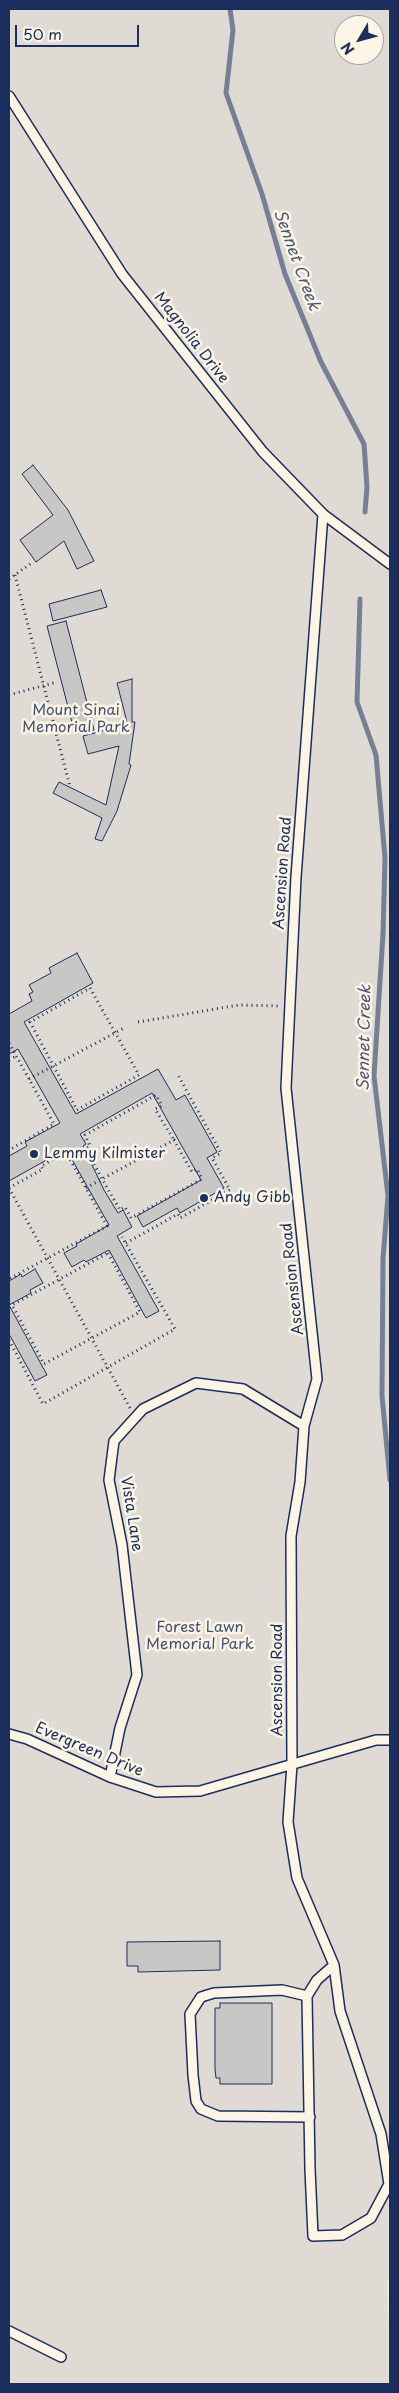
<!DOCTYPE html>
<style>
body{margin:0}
#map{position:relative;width:399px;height:2393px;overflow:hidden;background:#fcf5e5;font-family:"Playpen Sans",sans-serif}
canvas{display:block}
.frame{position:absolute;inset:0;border:10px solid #1b2f5e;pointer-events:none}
.north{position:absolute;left:334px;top:15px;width:50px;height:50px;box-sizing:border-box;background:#fcf5e5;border:1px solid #a2a6af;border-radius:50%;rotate:233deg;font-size:14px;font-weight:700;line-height:20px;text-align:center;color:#1b2f5e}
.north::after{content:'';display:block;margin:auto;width:18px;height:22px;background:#1b2f5e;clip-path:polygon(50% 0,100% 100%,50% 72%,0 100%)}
.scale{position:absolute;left:15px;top:25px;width:124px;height:22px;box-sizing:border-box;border:2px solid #1b2f5e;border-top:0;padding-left:6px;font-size:15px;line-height:18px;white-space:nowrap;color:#1b2f5e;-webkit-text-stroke:4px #fcf5e5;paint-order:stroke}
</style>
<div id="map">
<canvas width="399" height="2393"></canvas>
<div class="frame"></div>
<div class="north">N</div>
<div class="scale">50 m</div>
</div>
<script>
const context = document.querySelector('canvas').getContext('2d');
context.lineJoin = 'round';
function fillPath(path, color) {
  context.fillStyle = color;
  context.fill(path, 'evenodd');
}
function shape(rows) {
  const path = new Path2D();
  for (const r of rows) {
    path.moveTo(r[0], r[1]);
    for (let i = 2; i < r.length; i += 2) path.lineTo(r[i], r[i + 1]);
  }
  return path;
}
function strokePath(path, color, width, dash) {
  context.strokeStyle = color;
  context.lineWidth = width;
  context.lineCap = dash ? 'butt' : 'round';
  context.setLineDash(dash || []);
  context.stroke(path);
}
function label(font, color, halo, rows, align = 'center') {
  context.font = font + ' "Playpen Sans",sans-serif';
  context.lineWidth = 5;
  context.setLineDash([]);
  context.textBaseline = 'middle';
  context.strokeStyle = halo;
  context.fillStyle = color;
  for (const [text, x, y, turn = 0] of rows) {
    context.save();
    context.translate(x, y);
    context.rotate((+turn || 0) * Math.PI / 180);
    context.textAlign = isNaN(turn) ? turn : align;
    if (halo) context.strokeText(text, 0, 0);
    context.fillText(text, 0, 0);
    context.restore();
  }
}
const built = shape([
 [386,2280,390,2281,390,2384,388,2384]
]);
const green = shape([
 [9,9,390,9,390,2281,387,2280,388,2384,9,2384],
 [344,25,374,25,374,55,344,55]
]);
const stream = shape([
 [230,9,233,30,226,93,262,194,285,274,321,362,364,444,367,487,365,512],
 [360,599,357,702,376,755,385,858,383,934,374,1076,388,1196,383,1258,382,1396,390,1480]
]);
const building = shape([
 [33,465,68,510,94,561,77,569,64,541,36,562,20,540,53,515,22,474,33,465],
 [101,590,107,607,53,621,49,604,101,590],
 [66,621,94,730,75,734,47,626,66,621],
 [132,679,132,722,135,722,129,764,131,765,117,811,102,841,95,839,102,818,53,793,59,782,106,805,119,746,88,754,83,736,121,726,121,722,127,722,117,683,132,679],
 [77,953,93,983,24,1022,76,1114,158,1069,176,1100,185,1095,217,1152,207,1158,224,1188,180,1213,177,1208,143,1227,137,1216,201,1180,152,1093,80,1134,86,1144,83,1146,104,1190,118,1213,123,1210,132,1227,117,1236,159,1311,146,1318,109,1250,86,1262,84,1260,72,1267,64,1253,77,1246,76,1244,109,1225,66,1149,9,1181,9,1156,27,1146,25,1142,60,1123,18,1049,9,1054,9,1014,32,1001,29,994,33,992,29,985,51,973,49,968,77,953],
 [35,1269,43,1283,30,1290,31,1293,9,1305,47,1375,35,1381,9,1334,9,1281,21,1274,22,1277,35,1269],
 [220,1941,220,1970,138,1972,138,1966,127,1966,127,1942,220,1941],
 [220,2003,272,2003,272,2084,220,2084,220,2078,216,2078,215,2069,215,2008,220,2008,220,2003]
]);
const path = shape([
 [15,575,70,787],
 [9,579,33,562],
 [9,695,57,682],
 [90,988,139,1075,77,1110,30,1022,90,988],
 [138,1022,239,1005,279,1006],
 [9,1043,54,1124,9,1150],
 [9,1060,16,1056],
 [29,1079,126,1027],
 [9,1188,43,1169,41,1166,66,1152,107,1226,9,1279],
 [9,1188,130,1408],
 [86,1188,102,1179,174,1140,192,1172,197,1169,202,1179,131,1218,125,1207,120,1210,102,1179,86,1149,90,1146,85,1135,156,1095,162,1106,155,1109,174,1140],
 [126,1243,178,1214,180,1218,230,1190,212,1158,221,1153,178,1075],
 [108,1253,140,1312,44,1364,12,1305,108,1253],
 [9,1340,43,1404,175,1329,122,1237]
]);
const lane = shape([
 [9,96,122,274,263,452,323,514,390,564],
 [323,514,296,877,286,1088,317,1379,304,1426,300,1482,291,1536,292,1764,288,1822,297,1878,334,1965,317,1980,307,1996,310,2169,313,2236,342,2235,371,2218,389,2184,381,2134,340,2011,334,1965],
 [9,1734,27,1739,110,1777,156,1792,200,1791,376,1740,390,1740],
 [110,1777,120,1728,137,1675,122,1545,109,1480,114,1441,143,1409,196,1383,243,1389,304,1426],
 [307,1996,282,1990,214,1993,201,1997,190,2014,193,2075,196,2101,201,2109,218,2116,310,2117],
 [9,2331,61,2357]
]);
const markers = [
 [34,1154,5,"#1b2f5e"],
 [204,1198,5,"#1b2f5e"]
];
const streetNames = [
 ["Magnolia Drive",191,338,52],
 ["Ascension Road",283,873,-86],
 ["Ascension Road",293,1279,-96],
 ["Vista Lane",131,1514,81],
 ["Ascension Road",278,1680,-90],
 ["Evergreen Drive",89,1750,23]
];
const parkNames = [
 ["Mount Sinai",76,711],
 ["Memorial Park",76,728],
 ["Forest Lawn",200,1628],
 ["Memorial Park",200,1645]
];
const poiNames = [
 ["Lemmy Kilmister",44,1154],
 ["Andy Gibb",214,1198]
];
const waterNames = [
 ["Sennet Creek",296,260,70],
 ["Sennet Creek",365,1038,-89]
];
fillPath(built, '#ece7dc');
fillPath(green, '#dfdbd4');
strokePath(stream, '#767f94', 5);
fillPath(building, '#c8c7c6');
strokePath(building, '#1b2f5e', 1);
strokePath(lane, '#1b2f5e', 12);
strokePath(path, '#1b2f5e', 3, [1, 4]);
strokePath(lane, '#fcf5e5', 9);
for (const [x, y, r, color] of markers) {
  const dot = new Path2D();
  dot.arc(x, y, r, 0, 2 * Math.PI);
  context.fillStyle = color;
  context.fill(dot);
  strokePath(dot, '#fcf5e5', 2);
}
label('15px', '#1b2f5e', '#fcf5e5', streetNames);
label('15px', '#425176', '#fcf5e5', parkNames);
label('15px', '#1b2f5e', '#fcf5e5', poiNames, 'left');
label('italic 16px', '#485779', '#fcf5e5', waterNames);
</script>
